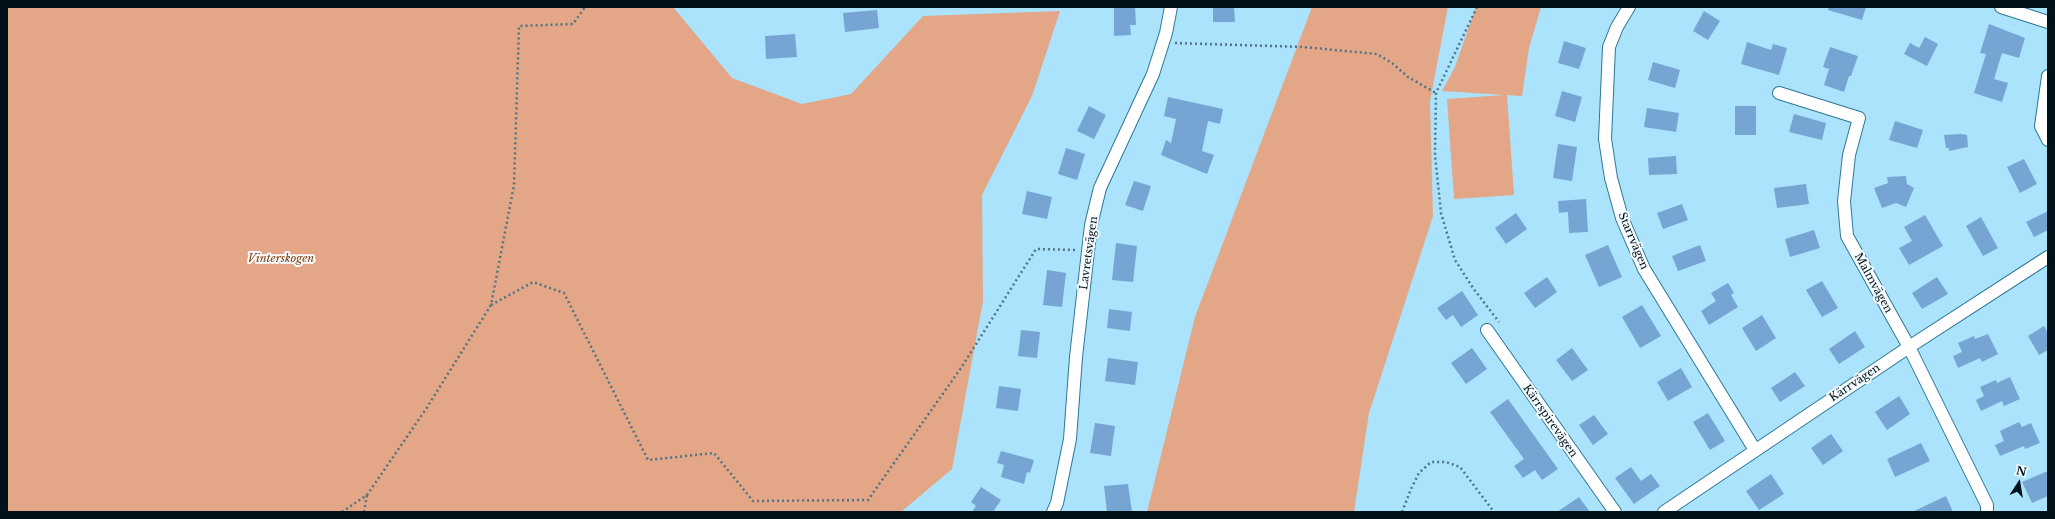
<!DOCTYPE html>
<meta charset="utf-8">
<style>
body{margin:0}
#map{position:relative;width:2055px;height:519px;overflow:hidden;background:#abe3fd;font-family:"Libre Baskerville",serif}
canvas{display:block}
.frame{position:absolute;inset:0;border:8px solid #00111a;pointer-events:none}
.north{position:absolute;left:1999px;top:463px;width:40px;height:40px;-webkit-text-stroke:3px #f5fcff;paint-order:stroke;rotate:12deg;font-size:11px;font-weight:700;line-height:16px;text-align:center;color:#00111a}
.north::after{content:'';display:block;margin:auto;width:14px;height:18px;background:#00111a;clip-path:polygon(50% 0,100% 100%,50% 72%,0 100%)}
</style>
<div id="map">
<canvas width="2055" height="519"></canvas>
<div class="frame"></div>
<div class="north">N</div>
</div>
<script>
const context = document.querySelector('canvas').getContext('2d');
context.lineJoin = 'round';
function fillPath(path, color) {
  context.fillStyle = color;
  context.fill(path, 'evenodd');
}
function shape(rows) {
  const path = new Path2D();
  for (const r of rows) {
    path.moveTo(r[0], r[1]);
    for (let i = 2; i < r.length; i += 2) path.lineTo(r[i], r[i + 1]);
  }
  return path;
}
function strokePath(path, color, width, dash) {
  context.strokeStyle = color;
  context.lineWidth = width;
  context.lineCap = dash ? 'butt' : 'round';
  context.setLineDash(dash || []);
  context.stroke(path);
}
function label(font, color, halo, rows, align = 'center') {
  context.font = font + ' "Libre Baskerville",serif';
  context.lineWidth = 4;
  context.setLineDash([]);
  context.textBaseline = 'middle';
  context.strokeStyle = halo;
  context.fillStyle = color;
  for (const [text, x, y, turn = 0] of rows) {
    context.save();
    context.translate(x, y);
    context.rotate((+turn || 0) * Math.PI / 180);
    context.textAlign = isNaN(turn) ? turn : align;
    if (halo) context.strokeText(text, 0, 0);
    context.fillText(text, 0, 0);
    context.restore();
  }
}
const green = shape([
 [7,7,673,7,732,78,802,104,851,94,923,16,1060,11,1032,96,982,195,983,301,952,469,901,512,7,512],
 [1312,7,1448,7,1430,101,1433,216,1369,413,1354,512,1147,512,1195,317],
 [1476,7,1541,7,1529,48,1522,96,1507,95,1514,195,1454,199,1447,99,1504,95,1442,91,1455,67]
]);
const building = shape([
 [1114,7,1135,7,1136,25,1130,25,1131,35,1114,36],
 [1213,7,1234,7,1235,22,1213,22],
 [1829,7,1866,7,1862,20,1828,10],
 [877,10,879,28,845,32,843,13],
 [1704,11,1720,21,1708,40,1693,31],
 [1989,24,2025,38,2019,58,2002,53,1994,79,2008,83,2002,102,1974,93,1986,54,1980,53],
 [795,34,797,57,766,59,765,36],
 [1925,37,1938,44,1927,66,1904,54,1910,43,1919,48],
 [1564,41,1586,48,1579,69,1558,63],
 [1747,42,1771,50,1773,44,1787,48,1779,75,1741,64],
 [1830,47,1858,56,1851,76,1849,76,1844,92,1824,85,1829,69,1823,67],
 [1653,62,1680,70,1675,88,1648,80],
 [1562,91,1582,97,1575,122,1555,116],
 [1168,97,1223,109,1220,124,1208,121,1202,151,1214,155,1207,174,1161,155,1166,140,1171,143,1176,119,1164,116],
 [1089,106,1106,115,1094,139,1077,131],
 [1735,106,1756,106,1756,135,1735,135],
 [1647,108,1679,113,1676,132,1644,127],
 [1794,114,1826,123,1822,140,1789,132],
 [1895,121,1923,130,1917,148,1889,140],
 [1961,134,1967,135,1968,147,1949,151,1949,148,1946,148,1944,135],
 [1558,144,1577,147,1572,181,1553,178],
 [1066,148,1085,154,1077,180,1058,174],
 [1676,156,1677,174,1649,175,1648,158],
 [2024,159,2037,184,2020,193,2007,167],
 [1906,176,1907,184,1914,188,1906,207,1896,203,1882,208,1874,188,1888,183,1887,177],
 [1134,181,1151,186,1143,211,1125,205],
 [1806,184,1809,204,1777,208,1774,188],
 [1027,191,1052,197,1047,219,1022,214],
 [1586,199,1588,232,1569,233,1568,212,1559,213,1558,201],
 [1682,204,1688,220,1663,229,1657,213],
 [2048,211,2048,230,2034,237,2026,222],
 [1516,213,1527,229,1506,244,1495,228],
 [1925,215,1943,246,1909,265,1899,248,1912,241,1904,227],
 [1981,217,1998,248,1983,256,1966,226],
 [1814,230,1820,248,1790,257,1785,239],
 [1116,243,1137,246,1133,282,1112,280],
 [1608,245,1622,277,1599,287,1585,255],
 [1700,245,1706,261,1678,271,1672,256],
 [1047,270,1066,273,1062,307,1043,305],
 [1547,277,1557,292,1535,308,1524,293],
 [1937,277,1948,294,1922,309,1912,293],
 [1822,281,1838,308,1822,317,1806,290],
 [1728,283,1734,293,1731,295,1738,307,1709,325,1701,311,1716,301,1711,293],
 [1462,291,1478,315,1461,327,1453,315,1446,320,1437,308],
 [1642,305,1661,336,1640,348,1622,317],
 [1109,309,1132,312,1130,331,1107,328],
 [1762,315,1776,338,1756,351,1742,328],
 [2044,326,2048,333,2048,350,2039,355,2028,336],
 [1021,330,1040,332,1037,358,1018,356],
 [1855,331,1865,347,1839,364,1829,349],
 [1988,334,1998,354,1982,362,1980,358,1958,368,1953,356,1962,352,1958,343,1974,336,1975,339],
 [1472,348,1487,369,1466,384,1451,363],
 [1572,348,1588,370,1572,381,1556,360],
 [1108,358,1138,362,1135,385,1105,381],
 [1681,368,1692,387,1668,401,1657,382],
 [1795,372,1805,386,1780,402,1771,388],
 [2010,377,2020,399,2004,406,2002,401,1981,411,1976,400,1984,396,1980,387,1996,380,1997,383],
 [999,386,1021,389,1018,411,996,408],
 [1899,396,1910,414,1887,430,1875,412],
 [1508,399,1558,469,1542,480,1535,470,1523,478,1514,466,1524,459,1490,412],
 [1708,413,1725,441,1710,450,1693,422],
 [1594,415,1608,434,1593,445,1579,425],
 [2019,422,2022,427,2031,423,2040,443,2025,449,2024,446,2000,456,1995,445,2004,441,2000,431],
 [1095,423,1115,426,1111,456,1090,453],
 [1831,434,1843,451,1823,465,1811,448],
 [1921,443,1930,461,1895,477,1887,459],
 [1001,451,1034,460,1030,473,1027,472,1024,484,1001,477,1004,465,997,463],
 [1631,467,1641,481,1651,474,1660,486,1634,504,1615,478],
 [2048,471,2048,496,2032,503,2022,482],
 [1771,474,1784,494,1759,510,1746,491],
 [1128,484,1132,512,1107,512,1104,486],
 [981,487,1001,500,993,512,972,512,976,506,971,502],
 [1946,496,1953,512,1912,512],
 [1579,497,1590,512,1557,512]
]);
const path = shape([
 [1477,7,1436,93,1435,155,1441,213,1455,260,1473,288,1499,322],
 [1175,43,1303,47,1377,54,1392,63,1408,77,1436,93],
 [491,305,533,282,564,293,648,460,714,453,753,501,868,500,961,368,1036,249,1076,250],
 [342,512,367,495,426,409,491,305,514,185,519,26,573,24,585,7],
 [364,512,367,495],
 [1402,512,1411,489,1419,473,1431,462,1446,462,1460,467,1494,512]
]);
const street = shape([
 [1629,7,1617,27,1609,47,1605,139,1611,178,1622,218,1644,269,1755,450],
 [2001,7,2048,22],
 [2048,76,2041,126,2048,140],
 [1779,93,1859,118,1849,155,1844,201,1847,236,1909,347,1987,505,1987,512],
 [1487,330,1615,512],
 [1053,512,1057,503,1070,439,1076,357,1091,225,1100,188,1153,74,1166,33,1171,7],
 [1664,512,1909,347,2048,257]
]);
const streetNames = [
 ["Starrvägen",1633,241,67],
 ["Lavretsvägen",1089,253,-82],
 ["Malmvägen",1873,283,61],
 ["Kärrvägen",1855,383,-34],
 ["Kärrspirevägen",1550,421,55]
];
const parkNames = [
 ["Vinterskogen",281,259]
];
fillPath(green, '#e3a687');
fillPath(building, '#76a5d3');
strokePath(street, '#2e7694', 14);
strokePath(path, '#507484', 2.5, [2, 3]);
strokePath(street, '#fff', 12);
label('11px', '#00111a', '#f5fcff', streetNames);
label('italic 11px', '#833800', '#f5fcff', parkNames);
</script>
